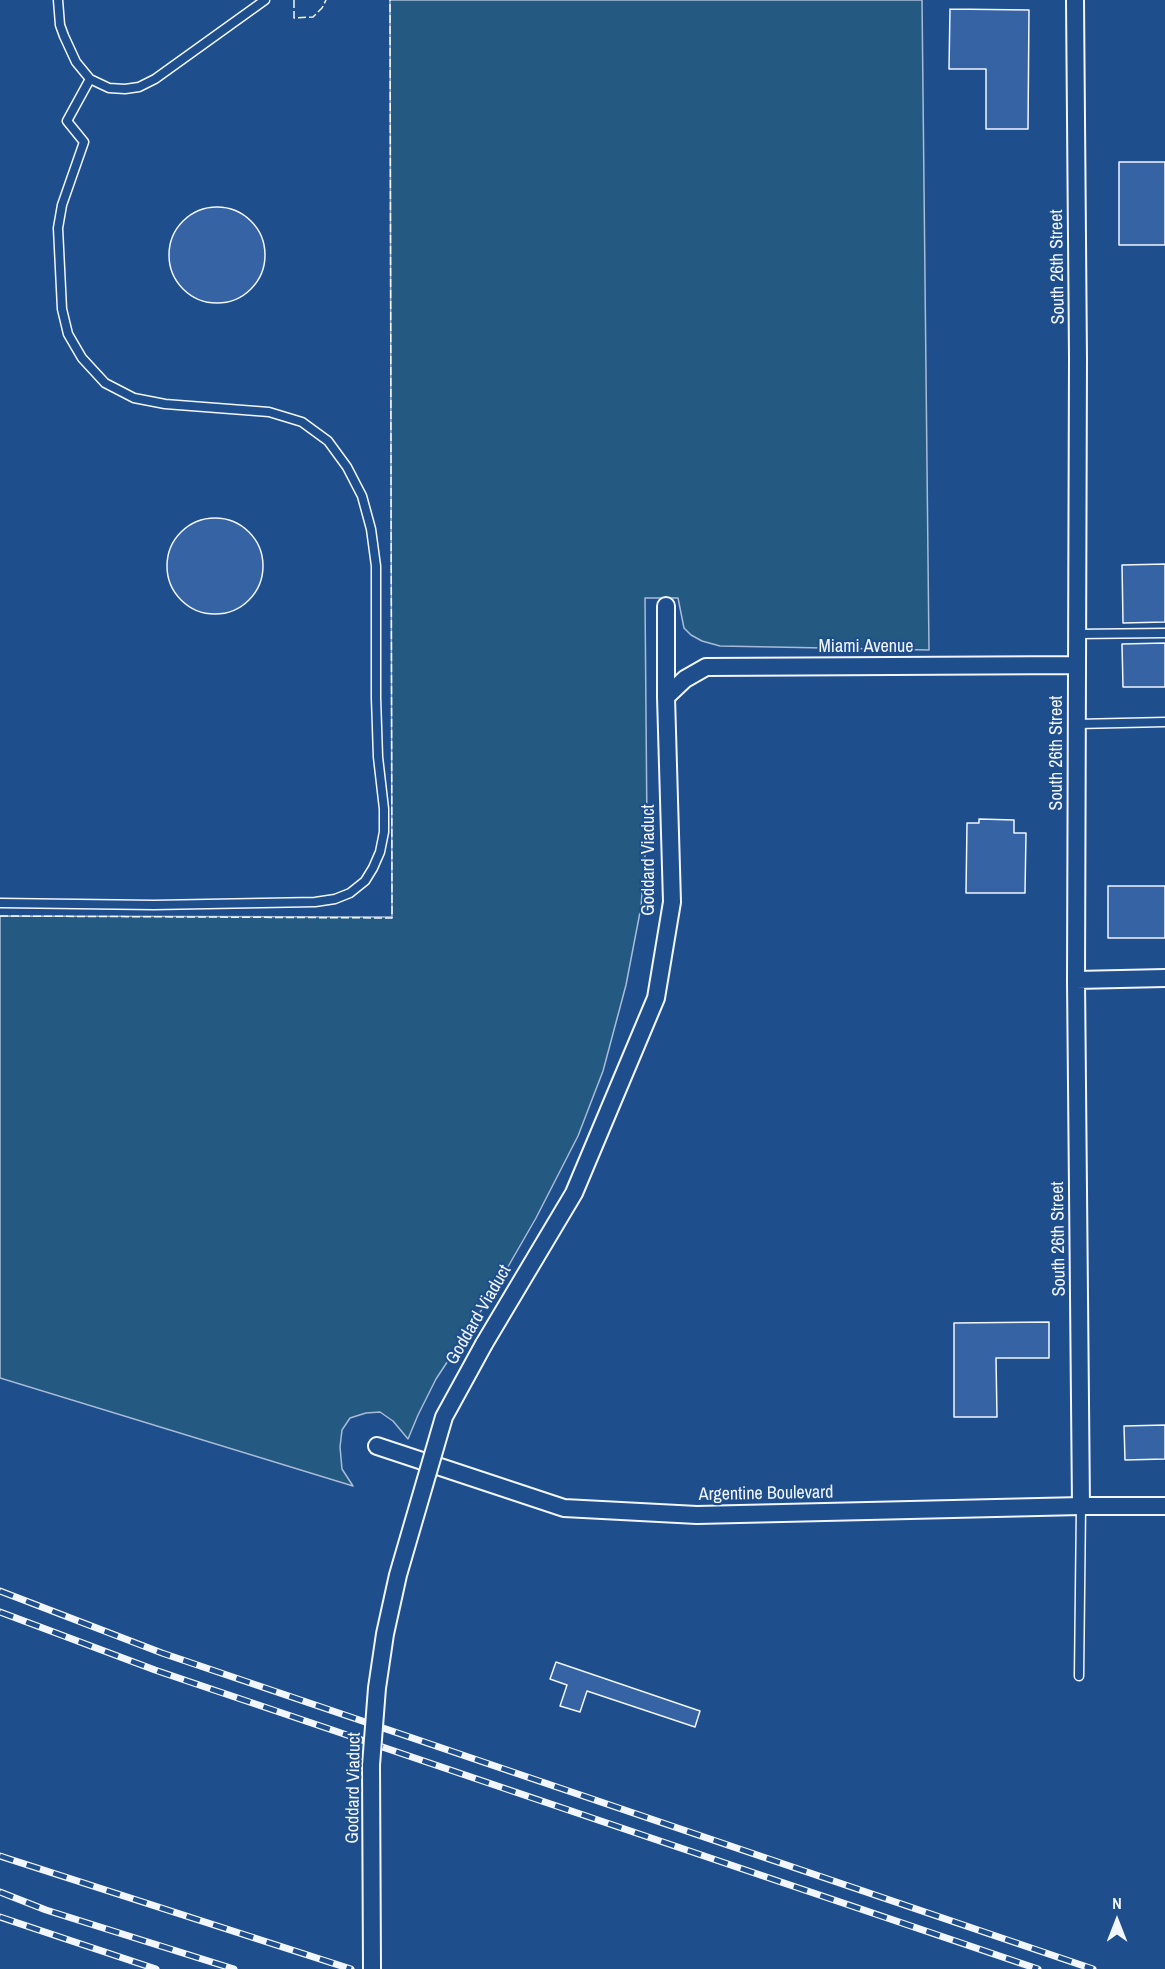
<!DOCTYPE html>
<style>
body{margin:0}
#map{position:relative;width:1165px;height:1969px;overflow:hidden;background:#1f4e8c;font-family:"Archivo Narrow",sans-serif}
canvas{display:block}
.north{position:absolute;left:1087px;top:1891px;width:60px;height:60px;-webkit-text-stroke:4px #1f4e8c;paint-order:stroke;rotate:0deg;font-size:16px;font-weight:700;line-height:24px;text-align:center;color:#f2f6ff}
.north::after{content:'';display:block;margin:auto;width:21px;height:27px;background:#f2f6ff;clip-path:polygon(50% 0,100% 100%,50% 72%,0 100%)}
</style>
<div id="map">
<canvas width="1165" height="1969"></canvas>
<div class="north">N</div>
</div>
<script>
const context = document.querySelector('canvas').getContext('2d');
context.lineJoin = 'round';
function fillPath(path, color) {
  context.fillStyle = color;
  context.fill(path, 'evenodd');
}
function shape(rows) {
  const path = new Path2D();
  for (const r of rows) {
    if (r.length === 3) {
      path.moveTo(r[0] + r[2], r[1]);
      path.arc(r[0], r[1], r[2], 0, 2 * Math.PI);
      continue;
    }
    path.moveTo(r[0], r[1]);
    for (let i = 2; i < r.length; i += 2) path.lineTo(r[i], r[i + 1]);
  }
  return path;
}
function strokePath(path, color, width, dash) {
  context.strokeStyle = color;
  context.lineWidth = width;
  context.lineCap = dash ? 'butt' : 'round';
  context.setLineDash(dash || []);
  context.stroke(path);
}
function label(font, color, halo, rows, align = 'center') {
  context.font = font + ' "Archivo Narrow",sans-serif';
  context.lineWidth = 4.5;
  context.setLineDash([]);
  context.textBaseline = 'middle';
  context.strokeStyle = halo;
  context.fillStyle = color;
  for (const [text, x, y, turn = 0] of rows) {
    context.save();
    context.translate(x, y);
    context.rotate((+turn || 0) * Math.PI / 180);
    context.textAlign = isNaN(turn) ? turn : align;
    if (halo) context.strokeText(text, 0, 0);
    context.fillText(text, 0, 0);
    context.restore();
  }
}
const green = shape([
 [390,0,922,0,929,650,720,646,702,641,691,635,684,628,678,598,645,598,647,830,641,907,626,985,603,1071,578,1136,536,1218,494,1291,436,1379,418,1415,408,1439,393,1421,380,1412,366,1413,350,1418,342,1430,340,1447,342,1469,353,1486,0,1378,0,916,392,917,390,0]
]);
const building = shape([
 [950,9,1029,10,1028,129,986,129,986,69,949,69,950,9],
 [1119,162,1165,162,1165,245,1119,245,1119,162],
 [217,255,48],
 [215,566,48],
 [1165,564,1165,622,1123,623,1122,565,1165,564],
 [1165,643,1165,687,1123,687,1122,644,1165,643],
 [979,819,1014,820,1014,833,1026,833,1025,893,966,893,967,823,979,823,979,819],
 [1108,886,1165,886,1165,938,1108,938,1108,886],
 [1049,1322,1049,1358,996,1358,997,1417,954,1417,954,1323,1049,1322],
 [1165,1425,1165,1459,1125,1460,1124,1426,1165,1425],
 [556,1662,700,1711,695,1727,587,1691,580,1712,560,1706,567,1685,550,1679,556,1662]
]);
const service = shape([
 [90,79,109,88,125,89,139,87,155,79,265,0],
 [1077,634,1165,633],
 [1077,724,1165,722],
 [0,903,154,905,315,902,335,899,350,893,365,881,373,868,380,852,384,832,384,809,378,757,376,698,376,566,371,529,362,496,347,467,328,441,302,422,269,412,165,404,134,398,105,383,82,358,68,334,62,309,58,228,62,205,84,142,67,121,90,79,76,62,64,36,60,25,58,0],
 [1079,1676,1081,1506]
]);
const minor = shape([
 [1075,0,1078,358,1076,980,1081,1506],
 [666,697,685,679,706,667,1077,665],
 [1076,980,1165,978],
 [484,1344,574,1193,656,998,672,902,666,697,666,606],
 [377,1446,564,1508,697,1515,1081,1506,1165,1506]
]);
const rail = shape([
 [0,1591,162,1653,1093,1969],
 [0,1612,155,1670,1038,1969],
 [0,1856,351,1969],
 [0,1892,46,1910,234,1969],
 [0,1917,156,1969]
]);
const minorBridge = shape([
 [372,1969,371,1765,377,1688,385,1634,398,1575,444,1417,484,1344]
]);
const fence = shape([
 [294,0,294,18,313,17,322,8,326,0],
 [0,916,392,918,390,0]
]);
const streetNames = [
 ["South 26th Street",1058,267,-91],
 ["Miami Avenue",866,647],
 ["South 26th Street",1057,753,-90],
 ["Goddard Viaduct",649,860,-90],
 ["South 26th Street",1059,1239,-91],
 ["Goddard Viaduct",479,1315,-60],
 ["Argentine Boulevard",766,1494,-1],
 ["Goddard Viaduct",354,1788,-89]
];
fillPath(green, '#245a82');
strokePath(green, '#a8bbd7', 1.5);
fillPath(building, '#3563a3');
strokePath(building, '#f2f6ff', 1.5);
strokePath(service, '#f2f6ff', 11);
strokePath(minor, '#f2f6ff', 20);
strokePath(service, '#1f4e8c', 8);
strokePath(minor, '#1f4e8c', 16);
strokePath(rail, '#f2f6ff', 7);
strokePath(rail, '#1f4e8c', 4.5, [14]);
strokePath(minorBridge, '#f2f6ff', 20, []);
strokePath(minorBridge, '#1f4e8c', 16);
strokePath(fence, '#f2f6ff', 1.5, [8, 3]);
label('18px', '#f2f6ff', '#1f4e8c', streetNames);
</script>
